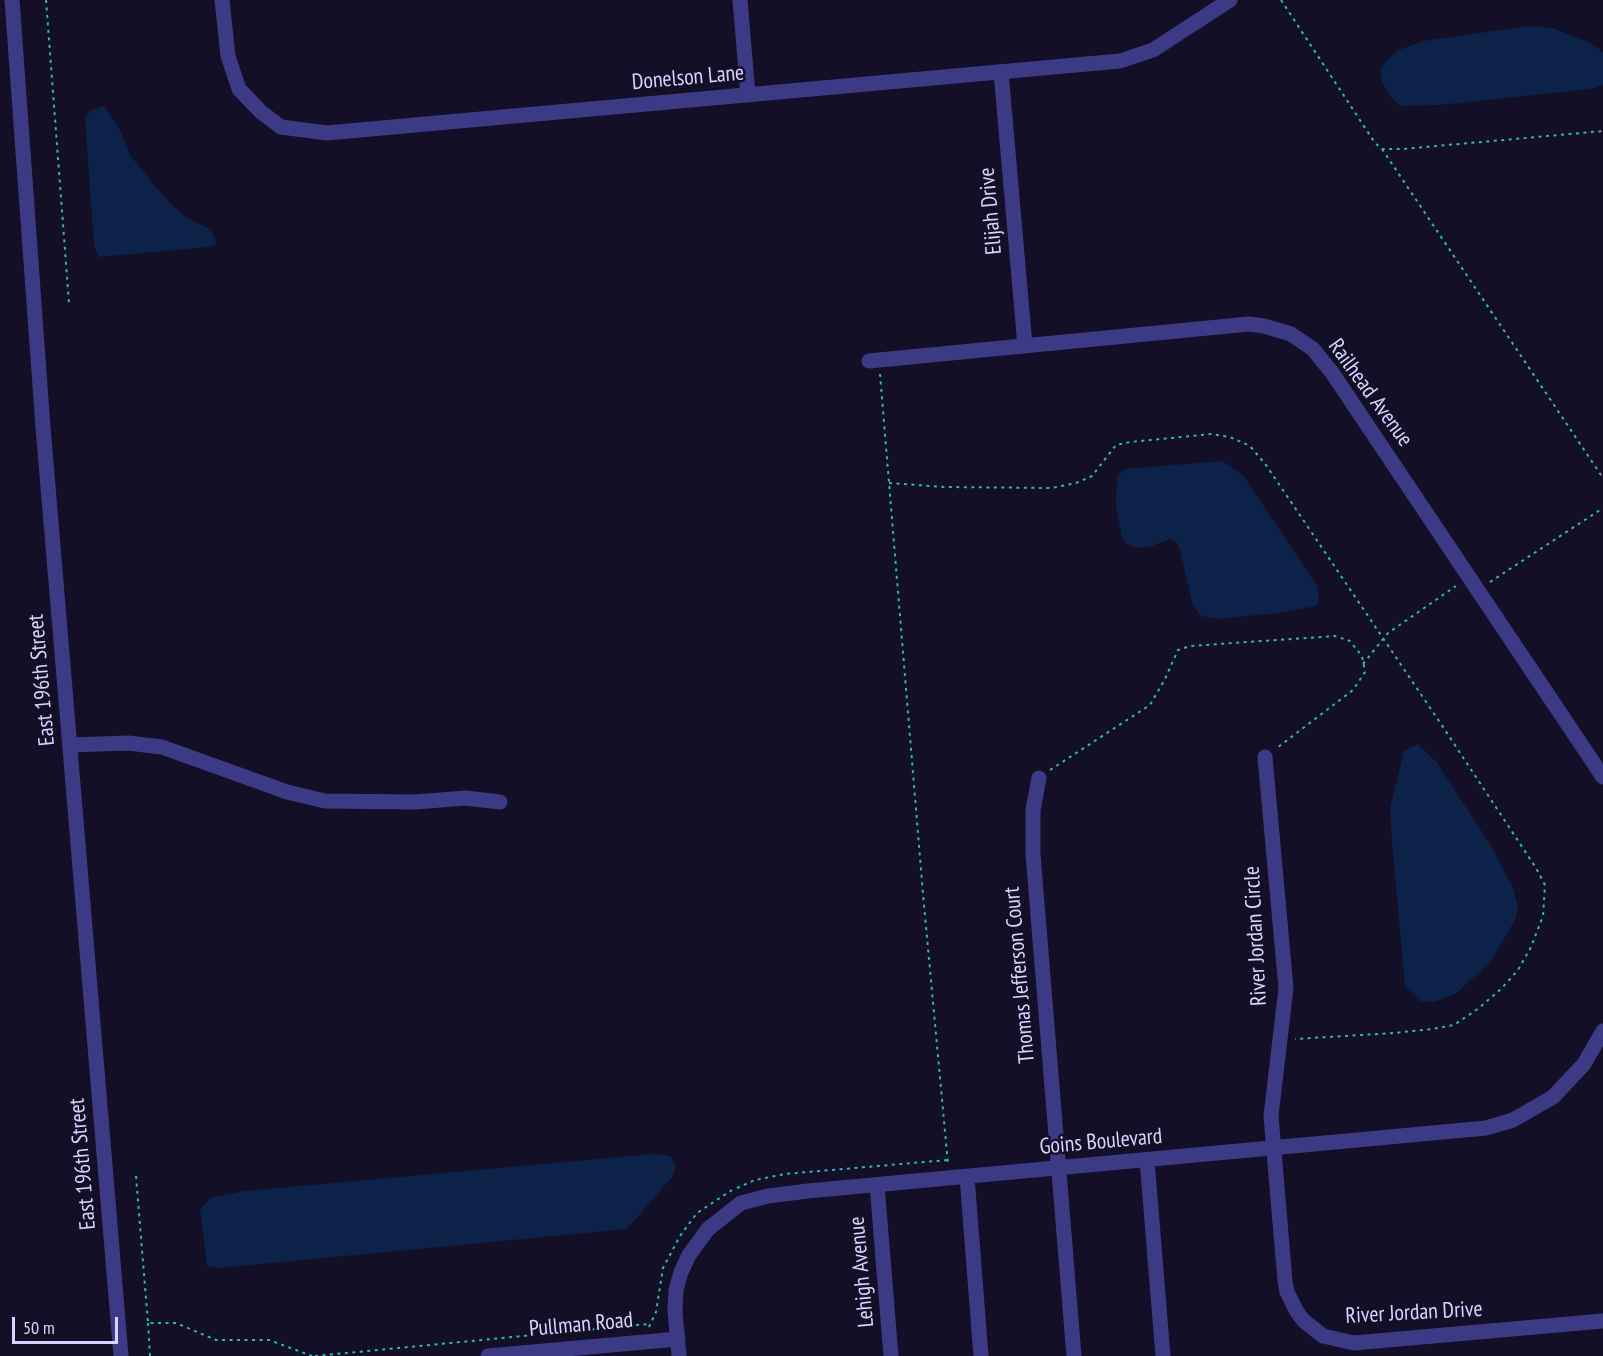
<!DOCTYPE html>
<style>
body{margin:0}
#map{position:relative;width:1603px;height:1356px;overflow:hidden;background:#130f26;font-family:"PT Sans Narrow",sans-serif}
canvas{display:block}
.scale{position:absolute;left:12px;top:1317px;width:106px;height:27px;box-sizing:border-box;border:3px solid #d9d4ff;border-top:0;padding-left:8px;font-size:18px;line-height:21px;white-space:nowrap;color:#d9d4ff;-webkit-text-stroke:4px #130f26;paint-order:stroke}
</style>
<div id="map">
<canvas width="1603" height="1356"></canvas>
<div class="scale">50 m</div>
</div>
<script>
const context = document.querySelector('canvas').getContext('2d');
context.lineJoin = 'round';
function fillPath(path, color) {
  context.fillStyle = color;
  context.fill(path, 'evenodd');
}
function shape(rows) {
  const path = new Path2D();
  for (const r of rows) {
    path.moveTo(r[0], r[1]);
    for (let i = 2; i < r.length; i += 2) path.lineTo(r[i], r[i + 1]);
  }
  return path;
}
function strokePath(path, color, width, dash) {
  context.strokeStyle = color;
  context.lineWidth = width;
  context.lineCap = dash ? 'butt' : 'round';
  context.setLineDash(dash || []);
  context.stroke(path);
}
function label(font, color, halo, rows, align = 'center') {
  context.font = font + ' "PT Sans Narrow",sans-serif';
  context.lineWidth = 5;
  context.setLineDash([]);
  context.textBaseline = 'middle';
  context.strokeStyle = halo;
  context.fillStyle = color;
  for (const [text, x, y, turn = 0] of rows) {
    context.save();
    context.translate(x, y);
    context.rotate((+turn || 0) * Math.PI / 180);
    context.textAlign = isNaN(turn) ? turn : align;
    if (halo) context.strokeText(text, 0, 0);
    context.fillText(text, 0, 0);
    context.restore();
  }
}
const water = shape([
 [1528,26,1553,28,1591,43,1603,52,1603,85,1591,89,1439,105,1400,106,1389,95,1382,82,1380,70,1396,51,1424,41],
 [104,106,119,128,130,155,165,198,184,216,211,230,217,245,209,247,99,257,94,246,85,118,91,110],
 [1222,461,1243,475,1317,585,1319,599,1316,606,1278,613,1217,619,1201,616,1193,606,1180,550,1176,542,1170,539,1152,546,1136,548,1127,544,1122,538,1116,506,1117,476,1125,469],
 [1418,744,1437,763,1492,847,1513,888,1518,907,1515,920,1491,961,1457,993,1435,1002,1420,1001,1405,986,1392,842,1390,808,1404,751],
 [653,1154,670,1156,676,1165,673,1176,627,1229,219,1268,207,1266,200,1209,212,1197,245,1191]
]);
const path = shape([
 [46,0,69,303],
 [1281,0,1375,143,1382,149,1403,149,1603,131],
 [1382,149,1603,478],
 [880,374,923,894,948,1164],
 [889,483,945,487,1052,488,1076,483,1092,476,1116,445,1130,442,1211,434,1230,437,1250,446,1266,465,1441,724,1536,868,1545,885,1543,916,1531,947,1518,970,1502,988,1479,1008,1454,1025,1432,1029,1394,1033,1295,1039],
 [1490,582,1603,508],
 [1363,664,1388,633,1456,586],
 [1050,770,1150,705,1165,679,1178,650,1190,646,1335,636,1350,641,1362,656,1365,672,1353,690,1277,748],
 [136,1176,148,1323,176,1323,216,1340,269,1340,312,1356],
 [737,1188,755,1180,785,1174,947,1160],
 [148,1323,150,1356],
 [649,1327,656,1312,663,1268,680,1236,697,1213,732,1190],
 [315,1356,648,1324]
]);
const minor = shape([
 [12,0,43,427,121,1356],
 [222,0,228,56,239,89,261,112,281,127,327,133,1120,61,1153,50,1230,0],
 [740,0,748,95],
 [1001,72,1025,346],
 [869,361,1249,324,1264,326,1291,334,1313,349,1333,374,1603,777],
 [70,745,128,743,162,747,287,792,325,801,415,802,466,798,500,802],
 [1265,757,1286,988,1271,1116,1285,1281,1287,1292,1297,1312,1304,1321,1323,1336,1354,1343,1603,1321],
 [1039,778,1033,810,1033,854,1074,1356],
 [1147,1160,1163,1356],
 [967,1177,981,1356],
 [877,1185,891,1356],
 [488,1356,678,1339],
 [679,1356,675,1311,676,1290,681,1272,689,1255,708,1229,741,1203,768,1196,808,1191,1486,1128,1513,1120,1553,1097,1584,1064,1603,1031]
]);
const streetNames = [
 ["Donelson Lane",688,78,-5],
 ["Elijah Drive",991,211,-95],
 ["Railhead Avenue",1370,393,54],
 ["East 196th Street",42,680,-95],
 ["River Jordan Circle",1256,936,-93],
 ["Thomas Jefferson Court",1020,975,-95],
 ["Goins Boulevard",1101,1142,-5],
 ["East 196th Street",83,1164,-95],
 ["Lehigh Avenue",862,1272,-95],
 ["River Jordan Drive",1414,1313,-3],
 ["Pullman Road",581,1325,-5]
];
fillPath(water, '#0c2248');
strokePath(path, '#2fb8b0', 2, [3, 4.5]);
strokePath(minor, '#3d3a85', 15);
label('22px', '#d9d4ff', '#130f26', streetNames);
</script>
